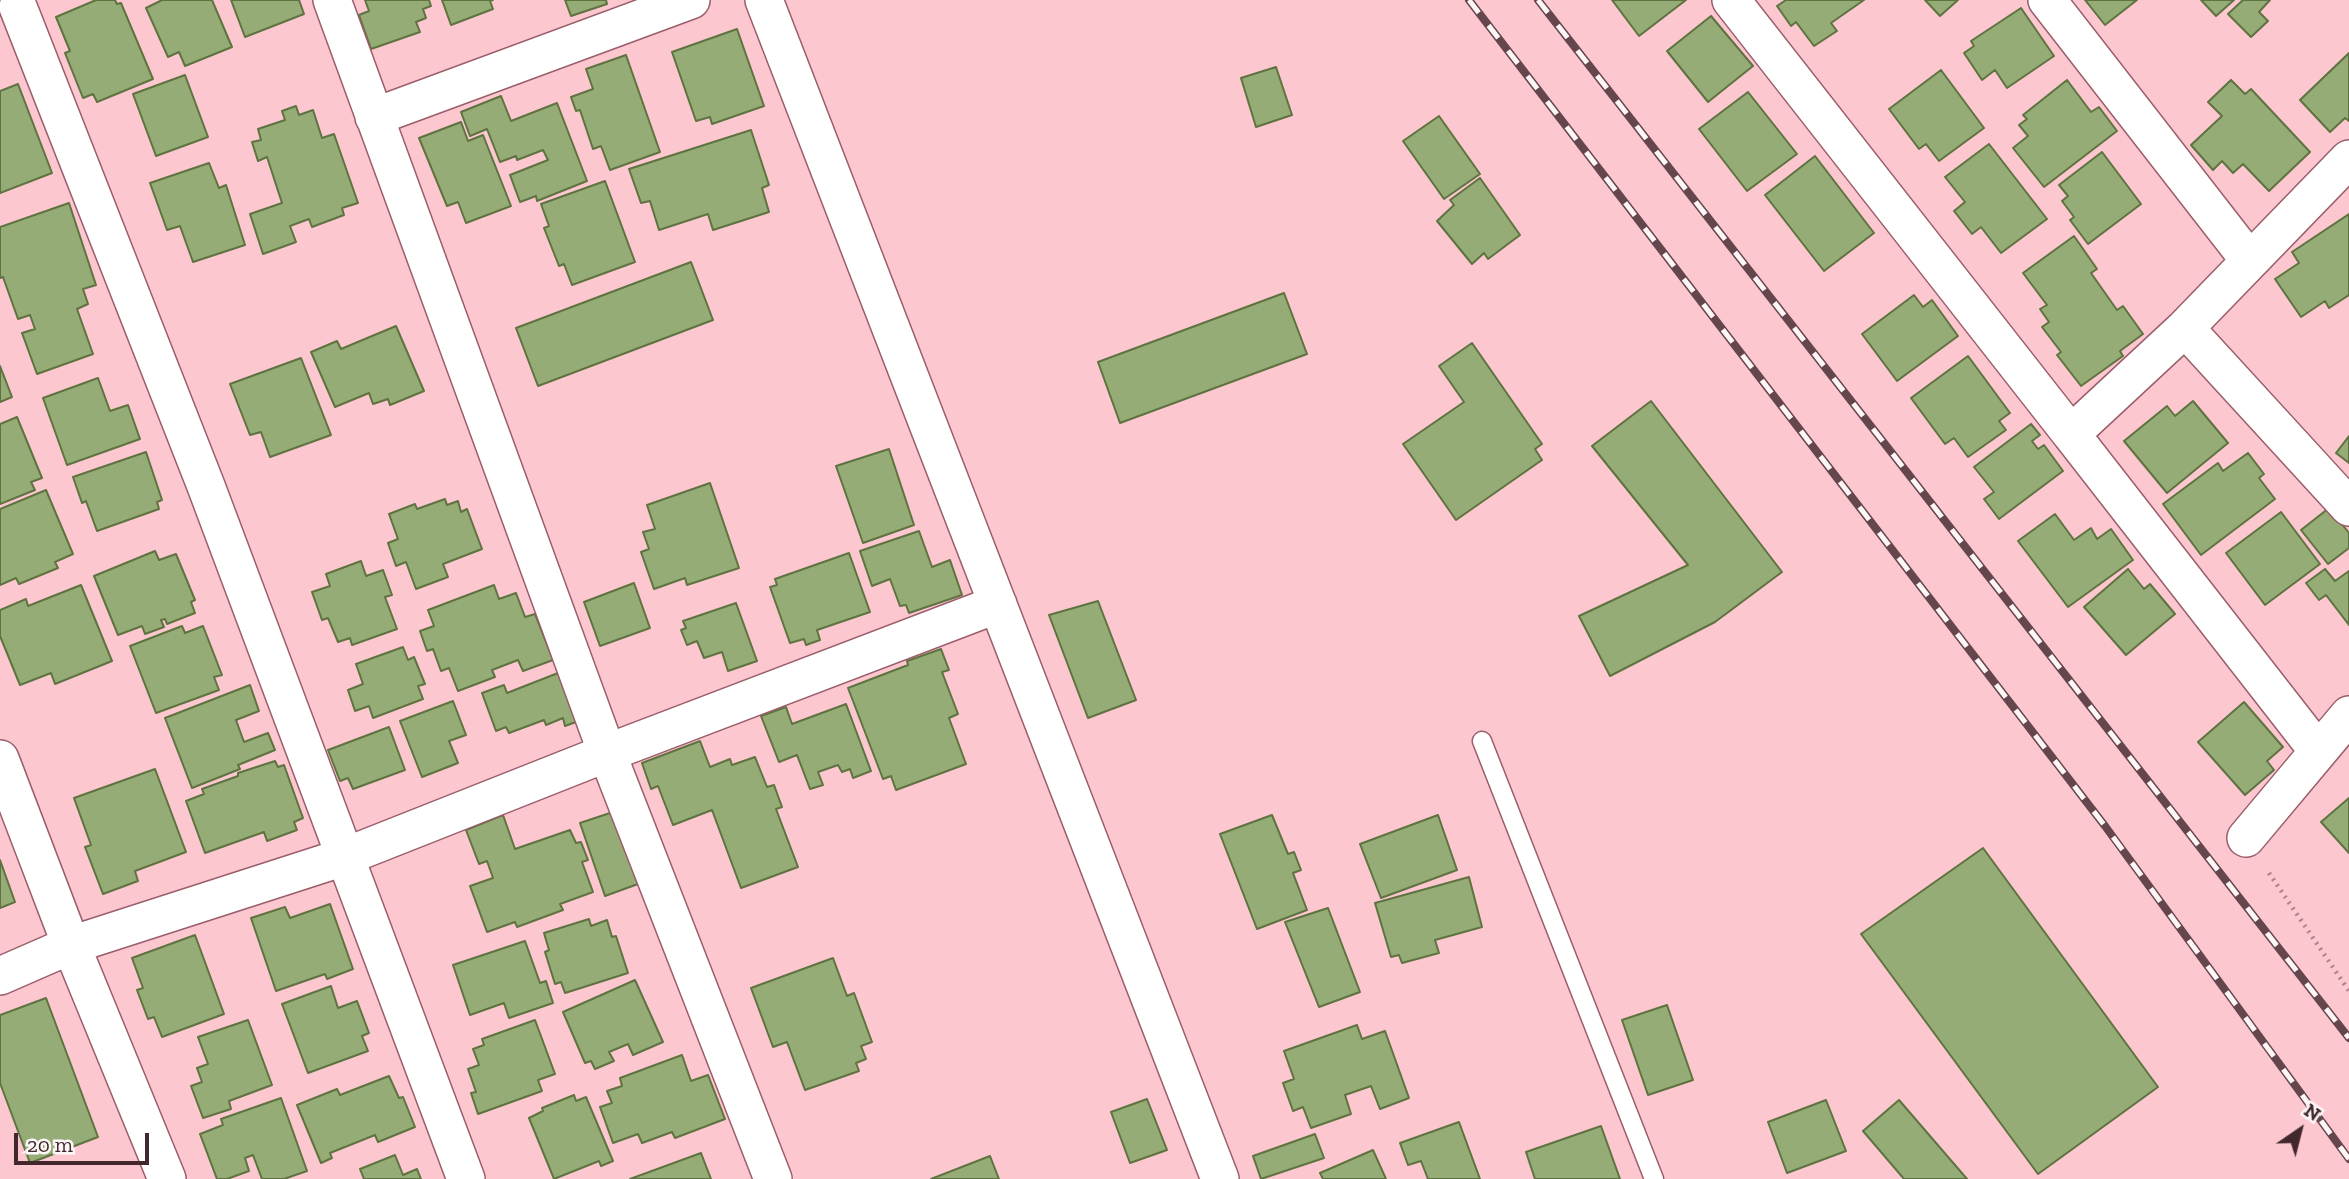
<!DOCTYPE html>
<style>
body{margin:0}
#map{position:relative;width:2349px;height:1179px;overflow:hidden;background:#fdc7d0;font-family:"Zilla Slab",serif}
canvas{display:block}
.north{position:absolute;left:2265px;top:1095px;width:70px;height:70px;-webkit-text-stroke:5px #fdf6f7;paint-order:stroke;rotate:35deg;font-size:19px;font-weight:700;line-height:28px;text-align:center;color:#42282d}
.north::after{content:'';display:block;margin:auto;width:24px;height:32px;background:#42282d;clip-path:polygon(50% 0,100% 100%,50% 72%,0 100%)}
.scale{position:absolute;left:14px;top:1133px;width:135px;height:32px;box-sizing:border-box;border:4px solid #42282d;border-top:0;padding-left:9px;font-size:21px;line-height:24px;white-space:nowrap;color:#42282d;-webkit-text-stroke:5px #fdf6f7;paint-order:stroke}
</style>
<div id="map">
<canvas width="2349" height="1179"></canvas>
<div class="north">N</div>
<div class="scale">20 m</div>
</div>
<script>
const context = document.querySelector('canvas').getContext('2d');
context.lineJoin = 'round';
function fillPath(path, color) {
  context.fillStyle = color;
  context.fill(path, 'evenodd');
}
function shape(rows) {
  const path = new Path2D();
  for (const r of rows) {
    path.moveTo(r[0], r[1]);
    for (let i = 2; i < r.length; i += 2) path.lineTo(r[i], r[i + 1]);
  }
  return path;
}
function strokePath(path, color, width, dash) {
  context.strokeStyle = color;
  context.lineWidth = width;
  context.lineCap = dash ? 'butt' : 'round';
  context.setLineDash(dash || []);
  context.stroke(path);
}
const building = shape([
 [96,0,115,0,117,4,121,3,153,79,97,102,93,94,83,98,65,53,70,51,56,17,96,0],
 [162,0,212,0,232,47,185,66,179,52,168,57,146,8,162,0],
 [231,0,299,0,304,14,245,37,231,0],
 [365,0,429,0,431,6,423,9,426,18,416,22,420,32,371,49,359,15,369,11,365,0],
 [442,0,493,0,490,1,493,9,451,25,442,0],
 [565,0,606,0,607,4,571,16,565,0],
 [1612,0,1686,0,1639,36,1612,0],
 [1786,0,1864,0,1831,23,1837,31,1814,46,1796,22,1791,26,1777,6,1786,0],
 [1925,0,1958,0,1940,16,1925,0],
 [2085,0,2137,0,2105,25,2085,0],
 [2201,0,2234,0,2216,16,2201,0],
 [2243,0,2270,0,2259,12,2268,21,2251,37,2228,14,2243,0],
 [2021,8,2054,56,2007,88,1995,70,1982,80,1964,53,1974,46,1971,41,2021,8],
 [1711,16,1753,66,1708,102,1667,51,1711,16],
 [737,29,764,106,712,124,710,117,696,121,672,52,737,29],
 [2349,53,2349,121,2345,118,2330,132,2300,100,2349,53],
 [626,55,660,152,610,170,601,146,593,149,580,110,576,111,571,97,593,89,586,69,626,55],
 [1276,67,1292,115,1256,127,1241,78,1276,67],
 [1941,70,1984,128,1939,161,1926,144,1919,149,1889,109,1941,70],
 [185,75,208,137,156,156,133,94,185,75],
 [2067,80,2091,112,2099,107,2117,131,2044,187,2013,148,2028,136,2019,125,2027,119,2023,115,2067,80],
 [2231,80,2245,94,2251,89,2310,152,2269,191,2243,164,2233,173,2222,161,2213,170,2191,145,2222,116,2208,102,2231,80],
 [18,84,52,173,0,193,0,91,18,84],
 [1748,92,1797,154,1747,191,1699,129,1748,92],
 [501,96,511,121,557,103,587,181,537,201,536,196,520,202,510,175,548,160,543,150,517,160,516,156,500,162,487,129,470,136,461,112,501,96],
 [296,106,299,115,313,110,322,138,334,134,358,203,342,208,344,215,312,227,309,219,290,226,296,242,263,254,250,214,282,203,267,157,258,161,252,142,261,140,258,129,285,120,282,111,296,106],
 [1439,116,1480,174,1444,199,1403,141,1439,116],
 [461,122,468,141,483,135,511,206,466,223,458,202,447,206,419,138,461,122],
 [751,130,769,185,762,188,769,212,713,230,708,214,659,230,650,201,641,203,629,169,751,130],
 [1989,144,2047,219,2001,253,1981,227,1972,234,1954,211,1965,202,1945,177,1989,144],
 [2102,152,2141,204,2088,244,2070,220,2074,217,2062,201,2068,196,2059,185,2102,152],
 [1815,156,1874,233,1824,271,1765,195,1815,156],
 [209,163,219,188,226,185,245,245,193,262,180,226,167,230,150,183,209,163],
 [1480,178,1520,235,1488,259,1484,253,1472,264,1437,221,1454,205,1450,200,1480,178],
 [605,181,635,262,572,285,564,264,559,266,544,228,549,226,541,204,605,181],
 [69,203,96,285,83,289,88,304,77,309,93,354,37,374,22,333,35,329,30,315,18,319,3,277,0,278,0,227,69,203],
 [2349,214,2349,295,2329,308,2325,301,2301,317,2275,279,2299,263,2292,252,2349,214],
 [2074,236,2097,269,2091,273,2117,310,2123,306,2143,334,2120,351,2123,356,2081,386,2057,355,2061,352,2042,327,2049,322,2040,309,2047,305,2023,273,2074,236],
 [691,262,713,320,538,386,516,328,691,262],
 [1284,293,1307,354,1120,423,1098,362,1284,293],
 [1914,295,1923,307,1932,300,1958,336,1897,381,1862,334,1914,295],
 [396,326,424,391,390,405,388,399,373,404,369,393,335,407,311,352,337,341,341,349,396,326],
 [1472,343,1542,444,1535,449,1542,460,1456,520,1403,444,1464,402,1439,366,1472,343],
 [1968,356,2010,413,1999,421,2006,430,1968,457,1954,438,1945,444,1911,398,1968,356],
 [301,358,331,435,270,457,261,432,250,435,230,384,301,358],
 [0,366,12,397,0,402,0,366],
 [98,378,110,411,128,405,140,439,67,465,43,398,98,378],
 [1651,401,1782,572,1715,622,1610,676,1579,616,1688,565,1592,446,1651,401],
 [2193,401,2228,443,2167,493,2124,441,2167,406,2175,416,2193,401],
 [17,417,42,478,31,482,35,490,0,504,0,424,17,417],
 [2031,424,2040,435,2032,441,2038,449,2044,445,2063,471,1999,519,1984,499,1994,492,1974,467,2031,424],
 [2349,436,2349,463,2336,453,2349,436],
 [889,449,914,525,863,543,836,466,889,449],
 [146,452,162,500,157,502,159,509,97,531,86,501,82,503,73,477,146,452],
 [2248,453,2264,474,2259,478,2275,499,2201,555,2163,504,2218,463,2223,471,2248,453],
 [710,483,739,568,687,585,685,578,654,589,641,552,649,549,643,532,655,529,647,505,710,483],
 [46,490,73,554,55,562,58,568,19,584,16,578,0,585,0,509,46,490],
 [445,499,447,505,458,501,461,512,467,509,482,549,443,564,448,577,416,589,406,562,396,566,388,543,398,539,389,514,415,504,417,509,445,499],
 [2329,508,2349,533,2349,548,2328,564,2301,530,2329,508],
 [2281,512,2320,564,2265,605,2226,553,2281,512],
 [2055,514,2074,540,2091,528,2097,539,2111,529,2133,560,2068,607,2018,541,2055,514],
 [919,531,932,567,950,560,962,595,909,613,906,605,900,606,890,579,872,586,860,551,919,531],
 [155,551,159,560,176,554,195,600,191,602,195,613,167,624,165,619,161,620,164,627,145,634,142,626,118,635,94,576,155,551],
 [849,553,870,612,817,630,820,640,806,645,804,639,790,643,770,587,777,585,775,579,849,553],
 [361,561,366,576,383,570,392,595,385,597,397,629,352,645,350,638,338,642,328,618,322,620,312,592,330,586,326,574,361,561],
 [2128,569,2144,589,2150,584,2175,614,2126,655,2084,607,2128,569],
 [2325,569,2335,581,2349,571,2349,625,2326,595,2319,600,2306,583,2325,569],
 [634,583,650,628,600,646,584,602,634,583],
 [81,585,112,661,55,684,51,673,20,685,0,636,0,610,26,599,28,606,81,585],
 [494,585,499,599,516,593,525,617,535,614,553,660,523,671,518,660,492,670,495,677,458,691,449,668,441,671,433,649,427,651,420,631,434,626,428,610,494,585],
 [1098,601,1136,700,1088,718,1049,615,1098,601],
 [736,603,757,661,728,671,722,652,704,658,697,641,687,645,681,630,686,628,683,621,736,603],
 [182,626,185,633,203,626,222,675,214,677,219,690,156,713,130,646,182,626],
 [403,647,408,660,414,657,425,684,418,686,423,699,373,718,369,706,355,711,348,690,363,684,356,664,403,647],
 [941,649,949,670,942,672,958,714,949,718,966,764,896,790,891,776,883,779,848,688,908,665,907,661,941,649],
 [558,673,576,722,565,726,563,718,546,725,544,720,509,733,506,727,496,731,482,693,504,685,507,693,558,673],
 [250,685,259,711,236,720,244,742,268,733,275,750,238,765,240,769,192,788,165,718,250,685],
 [453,701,466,735,449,741,458,763,422,777,400,721,453,701],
 [2244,702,2283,747,2267,761,2274,770,2245,795,2198,742,2244,702],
 [846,704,871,771,853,778,850,769,842,772,838,765,818,772,823,785,810,789,797,755,779,762,761,716,786,707,792,724,846,704],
 [389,727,405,770,353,789,348,778,340,781,328,750,389,727],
 [700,741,710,767,730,759,732,765,755,757,767,787,774,785,782,807,776,809,798,867,741,888,712,810,673,825,658,786,651,789,642,763,700,741],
 [275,761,278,767,284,765,303,818,294,822,297,830,267,841,264,832,205,853,186,801,204,794,202,789,238,776,238,773,275,761],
 [155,769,186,852,135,871,138,881,103,894,85,847,91,845,74,798,155,769],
 [2349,798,2349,853,2321,822,2349,798],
 [613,812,638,884,605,896,580,823,613,812],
 [503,815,515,849,570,830,576,843,581,842,588,860,582,862,593,892,560,904,563,910,517,927,515,922,487,932,470,886,493,878,487,861,479,864,466,830,503,815],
 [1272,815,1288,854,1294,852,1301,870,1293,873,1307,910,1257,929,1220,834,1272,815],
 [1438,815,1457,870,1381,898,1360,844,1438,815],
 [1983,848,2158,1087,2038,1174,1861,934,1983,848],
 [0,860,15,902,0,908,0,860],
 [1469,877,1482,927,1435,940,1439,953,1402,963,1399,955,1391,957,1375,903,1469,877],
 [330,904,353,969,327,979,325,974,276,991,251,918,285,907,290,918,330,904],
 [1328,908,1360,992,1319,1007,1285,922,1328,908],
 [589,919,591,926,607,920,612,937,616,936,628,973,565,993,561,982,555,984,545,952,549,950,544,933,589,919],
 [195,935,224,1014,162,1037,154,1017,148,1019,137,990,143,988,132,958,195,935],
 [525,941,540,983,546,981,553,1003,509,1018,504,1003,470,1015,453,965,525,941],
 [833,958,847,996,854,993,872,1042,861,1046,866,1059,856,1063,859,1071,805,1090,787,1042,773,1047,751,988,833,958],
 [635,980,663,1042,633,1055,628,1044,609,1052,614,1061,595,1069,591,1061,585,1063,563,1012,635,980],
 [331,986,338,1008,357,1001,369,1033,362,1036,368,1051,308,1073,282,1004,331,986],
 [46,998,98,1137,30,1163,0,1083,0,1015,46,998],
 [1667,1005,1693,1080,1648,1095,1622,1020,1667,1005],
 [248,1020,272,1085,229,1101,231,1109,203,1118,191,1086,202,1082,197,1068,208,1064,198,1037,248,1020],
 [535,1020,555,1074,538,1080,542,1091,478,1114,471,1093,476,1092,468,1069,479,1065,473,1049,484,1045,482,1039,535,1020],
 [1357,1025,1362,1039,1385,1031,1409,1098,1380,1109,1371,1086,1345,1095,1351,1114,1311,1128,1303,1107,1293,1111,1283,1083,1294,1079,1284,1051,1357,1025],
 [682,1055,691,1081,708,1075,725,1119,675,1138,672,1132,642,1143,638,1134,613,1143,600,1107,612,1103,607,1091,622,1086,620,1078,682,1055],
 [389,1076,399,1098,403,1097,415,1127,378,1142,375,1135,330,1153,332,1158,321,1163,297,1105,337,1089,340,1095,389,1076],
 [574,1095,576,1101,586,1097,613,1161,601,1166,599,1161,554,1179,529,1118,543,1111,542,1108,574,1095],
 [281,1098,307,1171,284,1179,262,1179,253,1155,245,1158,249,1171,227,1179,217,1179,200,1134,223,1125,221,1119,281,1098],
 [1147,1099,1167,1150,1130,1163,1111,1112,1147,1099],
 [1826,1100,1846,1151,1787,1173,1768,1122,1826,1100],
 [1899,1100,1967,1179,1904,1179,1863,1131,1899,1100],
 [1459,1122,1480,1179,1428,1179,1421,1161,1408,1165,1400,1143,1459,1122],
 [1601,1126,1620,1179,1535,1179,1526,1152,1601,1126],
 [1315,1134,1324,1158,1261,1179,1253,1156,1315,1134],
 [1373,1150,1386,1179,1323,1179,1320,1173,1373,1150],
 [701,1153,711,1179,630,1179,701,1153],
 [395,1155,403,1175,417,1169,421,1179,364,1179,360,1169,395,1155],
 [990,1156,999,1179,931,1179,990,1156]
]);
const path = shape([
 [2269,873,2349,991]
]);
const lane = shape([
 [1482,741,1654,1179]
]);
const street = shape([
 [332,0,607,753,773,1179],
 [764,0,1220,1179],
 [1731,0,2071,434,2185,328,2349,159],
 [2047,0,2250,261],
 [18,7,206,486,466,1179],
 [374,117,691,0],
 [2185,328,2349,507],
 [2071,434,2318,751],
 [0,759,71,945,167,1179],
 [2246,838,2349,715],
 [0,976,71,945,344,857,607,753,998,604]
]);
const rail = shape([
 [1469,0,2105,826,2349,1159],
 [1538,0,2349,1038]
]);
fillPath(building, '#96ac76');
strokePath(building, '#5e7340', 2);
strokePath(lane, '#995e6a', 21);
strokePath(street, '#995e6a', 40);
strokePath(path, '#ae848b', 4.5, [2, 5]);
strokePath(lane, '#fff', 18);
strokePath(street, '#fff', 37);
strokePath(rail, '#65464c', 8);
strokePath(rail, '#fdf6f7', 5, [16]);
</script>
